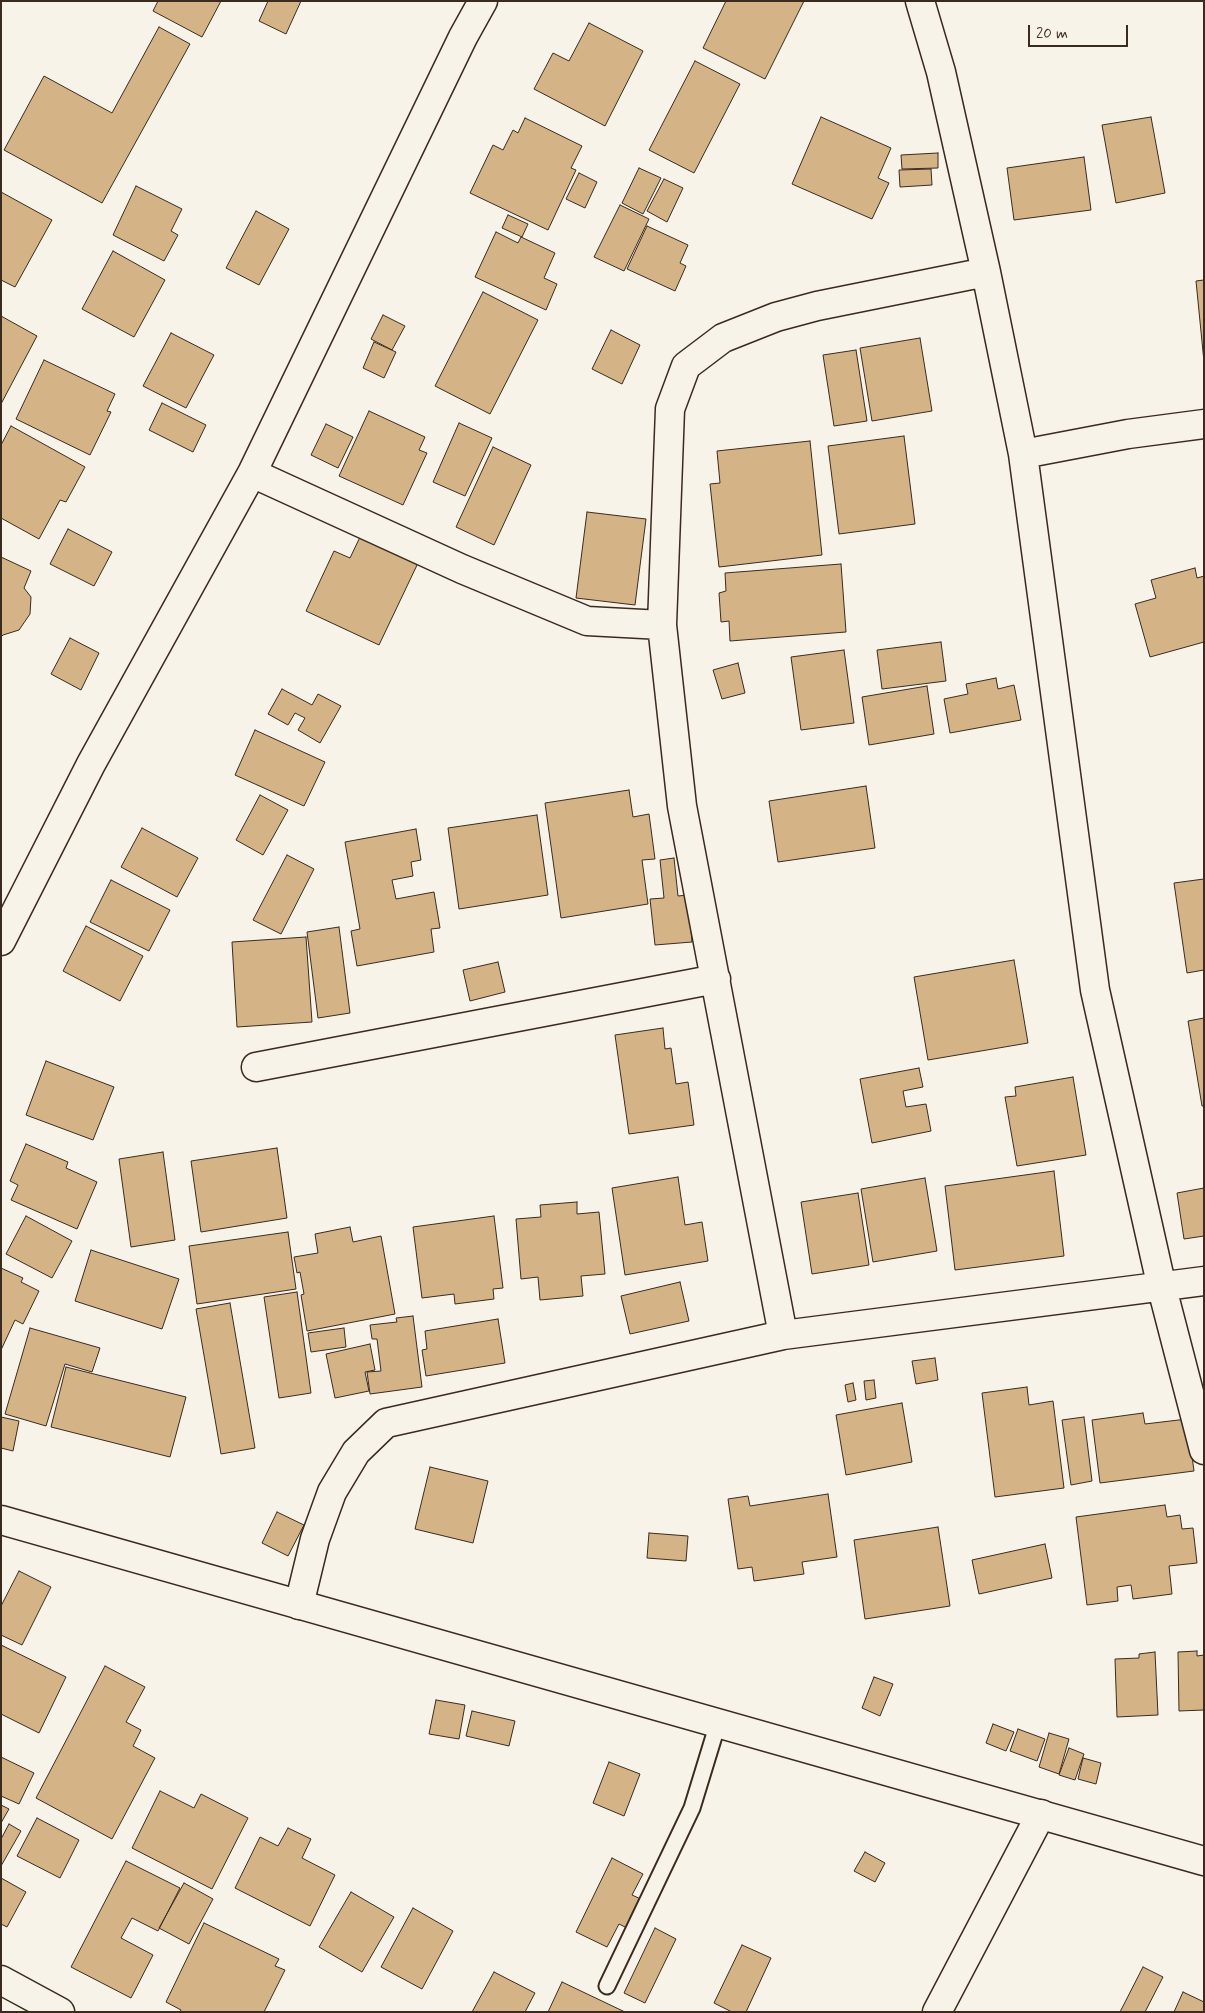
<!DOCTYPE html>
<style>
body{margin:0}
#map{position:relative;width:1205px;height:2013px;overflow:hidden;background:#f7f3e8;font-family:Mynerve,sans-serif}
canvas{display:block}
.frame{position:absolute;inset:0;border:2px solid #3b2a1e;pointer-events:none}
.scale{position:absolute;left:1028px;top:25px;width:100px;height:22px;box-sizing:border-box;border:2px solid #3b2a1e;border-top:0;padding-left:6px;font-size:15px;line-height:18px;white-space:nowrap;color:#3b2a1e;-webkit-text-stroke:4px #f7f3e8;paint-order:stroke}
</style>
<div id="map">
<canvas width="1205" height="2013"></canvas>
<div class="frame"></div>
<div class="scale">20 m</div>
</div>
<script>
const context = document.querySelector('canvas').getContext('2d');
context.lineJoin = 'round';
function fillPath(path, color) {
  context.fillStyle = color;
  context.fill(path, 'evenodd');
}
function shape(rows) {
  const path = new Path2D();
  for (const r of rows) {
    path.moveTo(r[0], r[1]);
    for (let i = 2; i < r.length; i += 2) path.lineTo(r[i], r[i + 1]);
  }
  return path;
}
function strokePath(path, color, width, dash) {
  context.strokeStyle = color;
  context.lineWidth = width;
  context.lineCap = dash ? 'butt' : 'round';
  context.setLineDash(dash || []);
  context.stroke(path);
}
const building = shape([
 [158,1,221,1,202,37,153,11,158,1],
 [268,1,301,1,286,34,259,21,268,1],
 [726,1,804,1,765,79,703,48,726,1],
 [589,23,643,51,605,126,534,89,553,53,569,61,589,23],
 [159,27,190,44,102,203,4,150,44,76,112,113,159,27],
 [695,61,740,84,694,173,649,150,695,61],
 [821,117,891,148,878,178,889,183,872,219,792,184,821,117],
 [1151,117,1165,193,1116,203,1102,125,1151,117],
 [525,118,582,146,571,168,576,170,548,230,470,193,493,145,503,150,513,130,518,133,525,118],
 [938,153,938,168,902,169,901,155,938,153],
 [1084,157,1091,210,1014,220,1007,168,1084,157],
 [639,168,661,178,643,214,622,203,639,168],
 [931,169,932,185,900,187,899,170,931,169],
 [579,173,597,182,585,208,566,199,579,173],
 [664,179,683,188,667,222,647,211,664,179],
 [136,186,182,209,171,231,178,235,164,261,113,235,136,186],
 [1,192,52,220,15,287,1,280,1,192],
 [620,205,649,219,624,271,594,257,620,205],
 [256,211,289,229,259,285,226,268,256,211],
 [508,215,528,224,522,237,502,228,508,215],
 [647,226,688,245,680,263,686,266,675,291,627,269,647,226],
 [496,232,518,243,521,237,555,253,544,278,557,284,546,310,475,277,496,232],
 [113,251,165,280,134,337,82,309,113,251],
 [1204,280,1204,362,1196,281,1204,280],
 [483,292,538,320,490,414,435,386,483,292],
 [383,315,405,326,392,350,371,339,383,315],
 [1,316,37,336,1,404,1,316],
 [611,330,640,345,622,384,592,369,611,330],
 [171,333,214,355,186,408,143,386,171,333],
 [920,338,932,411,872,421,860,348,920,338],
 [374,342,396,352,384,378,363,368,374,342],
 [856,350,867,421,834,426,823,355,856,350],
 [44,360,115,394,107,411,111,412,90,455,16,419,44,360],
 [162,403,206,425,193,452,149,430,162,403],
 [369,411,425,437,419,450,427,453,403,505,339,476,369,411],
 [459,423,492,438,465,496,433,482,459,423],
 [326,424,353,437,338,468,311,455,326,424],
 [11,426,85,467,66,502,60,500,39,539,1,518,1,445,11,426],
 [904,436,915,524,839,534,828,446,904,436],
 [810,441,822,555,719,567,710,484,720,483,717,451,810,441],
 [493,447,531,465,494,545,456,527,493,447],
 [587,512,646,519,635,605,576,598,587,512],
 [68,529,112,552,94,586,50,564,68,529],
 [361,535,418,563,379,645,306,611,334,551,350,558,361,535],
 [1,557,31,571,24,588,31,597,30,614,19,630,3,635,1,637,1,557],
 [841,564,846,632,730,641,729,621,721,622,719,593,726,591,725,573,841,564],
 [1195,568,1197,578,1204,576,1204,642,1150,657,1135,604,1156,598,1151,580,1195,568],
 [70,638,99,653,81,690,51,674,70,638],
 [941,642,946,681,882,689,877,650,941,642],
 [844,650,854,723,801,730,791,657,844,650],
 [738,663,745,693,722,699,713,670,738,663],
 [996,678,998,689,1014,685,1021,720,950,733,944,699,968,694,966,684,996,678],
 [927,686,934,734,869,745,862,697,927,686],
 [282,689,312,705,318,694,341,706,320,743,298,730,305,718,295,713,288,725,268,714,282,689],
 [255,730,325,762,304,806,235,775,255,730],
 [866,786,875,848,778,862,769,801,866,786],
 [629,790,633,817,649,814,655,859,642,860,648,904,561,918,545,803,629,790],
 [260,795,288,810,263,855,236,840,260,795],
 [537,815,548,895,459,909,448,828,537,815],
 [142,828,198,858,177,897,121,867,142,828],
 [416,829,421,860,411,862,413,876,392,880,396,899,434,892,440,928,431,929,434,952,357,966,351,931,360,929,345,842,416,829],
 [287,855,314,869,281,934,253,920,287,855],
 [674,858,678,896,688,895,692,942,655,945,650,899,664,898,660,860,674,858],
 [1204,879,1204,970,1187,973,1174,883,1204,879],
 [111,880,170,910,149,951,90,922,111,880],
 [86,926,143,956,120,1001,63,971,86,926],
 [339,927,350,1013,318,1018,307,932,339,927],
 [306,937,312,1022,237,1027,232,942,306,937],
 [1014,960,1028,1043,928,1060,914,977,1014,960],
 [498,962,505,992,470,1001,463,970,498,962],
 [1204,1018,1204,1106,1202,1106,1188,1021,1204,1018],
 [663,1028,665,1049,671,1048,676,1084,688,1082,694,1125,629,1134,615,1035,663,1028],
 [46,1061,114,1087,93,1140,26,1115,46,1061],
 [919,1068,923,1087,903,1091,906,1107,926,1104,931,1131,872,1143,860,1079,919,1068],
 [1073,1077,1086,1155,1017,1166,1005,1097,1016,1096,1015,1087,1073,1077],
 [26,1144,68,1162,66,1168,97,1182,77,1229,11,1200,18,1185,10,1181,26,1144],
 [277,1148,287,1218,201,1232,191,1161,277,1148],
 [163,1152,175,1240,131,1247,119,1159,163,1152],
 [1054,1171,1064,1256,955,1270,945,1186,1054,1171],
 [678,1177,685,1225,702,1222,708,1261,625,1275,612,1188,678,1177],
 [925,1178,937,1251,873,1262,861,1189,925,1178],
 [1204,1188,1204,1236,1184,1239,1177,1193,1204,1188],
 [858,1193,869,1265,812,1274,801,1202,858,1193],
 [577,1202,577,1214,599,1212,605,1274,581,1276,583,1296,540,1300,538,1277,521,1279,516,1219,541,1217,540,1205,577,1202],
 [26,1216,72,1241,52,1278,6,1254,26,1216],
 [494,1216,503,1288,493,1289,494,1299,455,1304,454,1294,422,1298,413,1227,494,1216],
 [350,1227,353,1242,381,1236,395,1314,307,1331,301,1295,304,1294,300,1272,297,1273,294,1257,318,1253,315,1234,350,1227],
 [288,1232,296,1289,197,1304,189,1246,288,1232],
 [91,1250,179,1279,162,1329,75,1301,91,1250],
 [1,1268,23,1278,21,1282,39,1291,23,1324,15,1320,1,1350,1,1268],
 [680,1282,689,1321,630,1334,621,1296,680,1282],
 [297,1292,311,1393,279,1398,264,1297,297,1292],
 [230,1303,255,1448,221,1454,196,1309,230,1303],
 [413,1316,422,1387,370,1394,367,1372,381,1371,377,1339,372,1339,370,1325,397,1322,396,1318,413,1316],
 [498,1319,505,1363,426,1376,422,1350,427,1349,425,1331,498,1319],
 [30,1328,100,1348,92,1372,65,1364,46,1426,5,1414,30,1328],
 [344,1328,346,1347,311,1352,308,1333,344,1328],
 [370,1344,375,1370,365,1372,369,1391,335,1398,326,1354,370,1344],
 [935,1358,938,1380,916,1384,912,1361,935,1358],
 [66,1367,186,1397,170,1457,51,1427,66,1367],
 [874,1380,876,1398,866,1400,864,1381,874,1380],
 [853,1383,856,1400,848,1402,845,1385,853,1383],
 [1027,1387,1029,1405,1053,1401,1064,1488,995,1497,982,1393,1027,1387],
 [902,1403,912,1462,846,1475,836,1415,902,1403],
 [1143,1413,1145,1424,1187,1419,1194,1471,1100,1483,1092,1420,1143,1413],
 [1,1417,19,1421,13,1451,1,1448,1,1417],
 [1084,1417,1092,1481,1071,1485,1062,1420,1084,1417],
 [430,1467,488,1481,473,1543,415,1529,430,1467],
 [828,1494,837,1557,802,1562,804,1574,754,1581,752,1567,738,1569,728,1499,748,1496,750,1506,828,1494],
 [1165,1505,1167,1517,1180,1515,1182,1529,1193,1528,1197,1563,1169,1566,1172,1594,1133,1599,1131,1585,1117,1587,1118,1601,1087,1605,1076,1517,1165,1505],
 [277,1512,304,1525,288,1556,262,1543,277,1512],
 [938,1527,950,1606,865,1619,854,1540,938,1527],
 [649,1533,688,1536,686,1561,647,1558,649,1533],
 [1045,1544,1052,1578,979,1594,972,1560,1045,1544],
 [19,1571,51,1587,22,1645,1,1635,1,1606,19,1571],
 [1,1645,66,1677,39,1733,1,1714,1,1645],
 [1197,1651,1197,1656,1204,1655,1204,1710,1179,1711,1178,1652,1197,1651],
 [1155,1652,1158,1715,1117,1717,1115,1659,1139,1658,1139,1654,1155,1652],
 [105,1666,145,1687,126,1722,141,1730,133,1746,155,1758,112,1839,36,1798,105,1666],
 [874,1677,893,1684,880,1716,862,1708,874,1677],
 [436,1700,465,1705,459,1739,429,1734,436,1700],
 [472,1711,515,1721,509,1746,466,1736,472,1711],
 [993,1724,1014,1732,1006,1751,986,1743,993,1724],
 [1018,1729,1045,1739,1037,1761,1010,1751,1018,1729],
 [1049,1733,1069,1739,1059,1774,1039,1767,1049,1733],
 [1069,1748,1084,1754,1075,1780,1059,1775,1069,1748],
 [1,1757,34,1773,19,1804,1,1796,1,1757],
 [1083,1758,1101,1763,1096,1784,1078,1779,1083,1758],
 [609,1762,640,1774,624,1816,593,1803,609,1762],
 [160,1791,194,1808,201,1794,248,1818,212,1889,132,1848,160,1791],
 [1,1805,9,1809,1,1823,1,1805],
 [37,1818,79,1840,60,1878,17,1856,37,1818],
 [9,1824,21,1831,1,1866,1,1839,9,1824],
 [288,1828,311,1839,302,1858,335,1875,310,1926,235,1888,260,1837,278,1846,288,1828],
 [865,1852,885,1863,875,1882,854,1871,865,1852],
 [612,1858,643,1874,632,1895,643,1900,629,1929,619,1924,607,1947,576,1932,612,1858],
 [126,1861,180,1888,158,1931,132,1918,121,1938,153,1955,131,1998,71,1967,126,1861],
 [1,1878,26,1892,7,1927,1,1924,1,1878],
 [184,1883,213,1899,189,1944,159,1928,184,1883],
 [351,1892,394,1917,362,1972,319,1947,351,1892],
 [413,1908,453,1931,422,1989,381,1967,413,1908],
 [204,1923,279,1959,275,1966,285,1970,264,2012,180,2012,181,2010,166,2002,204,1923],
 [655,1928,676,1939,645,2003,624,1993,655,1928],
 [742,1945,771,1958,746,2012,732,2012,714,2003,742,1945],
 [1143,1967,1163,1977,1145,2012,1120,2012,1143,1967],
 [494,1972,535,1993,525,2012,472,2012,494,1972],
 [562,1982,625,2012,548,2012,562,1982],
 [1183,1992,1204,2002,1204,2012,1174,2012,1183,1992]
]);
const lane = shape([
 [607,1986,692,1808,718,1723]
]);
const street = shape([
 [920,1,941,72,986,272,1023,454,1095,990,1162,1288,1204,1450],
 [1023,454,1128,434,1204,424],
 [252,473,462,569,587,621,662,625],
 [1,941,91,764,252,473,463,37,483,1],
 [256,1067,716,979],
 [783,1335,682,806,662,625,670,409,686,366,723,338,776,317,817,306,986,272],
 [299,1605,315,1539,332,1492,356,1452,386,1423,783,1335,1204,1281],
 [1,1980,60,2012],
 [937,2012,1041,1814]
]);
const secondary = shape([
 [1,1520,1204,1861]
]);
fillPath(building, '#d4b487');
strokePath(building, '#3b2a1e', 1);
strokePath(lane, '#3b2a1e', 19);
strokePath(street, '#3b2a1e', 31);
strokePath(secondary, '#3b2a1e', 31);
strokePath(lane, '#f7f3e8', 15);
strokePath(street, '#f7f3e8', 28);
strokePath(secondary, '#f7f3e8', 28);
</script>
